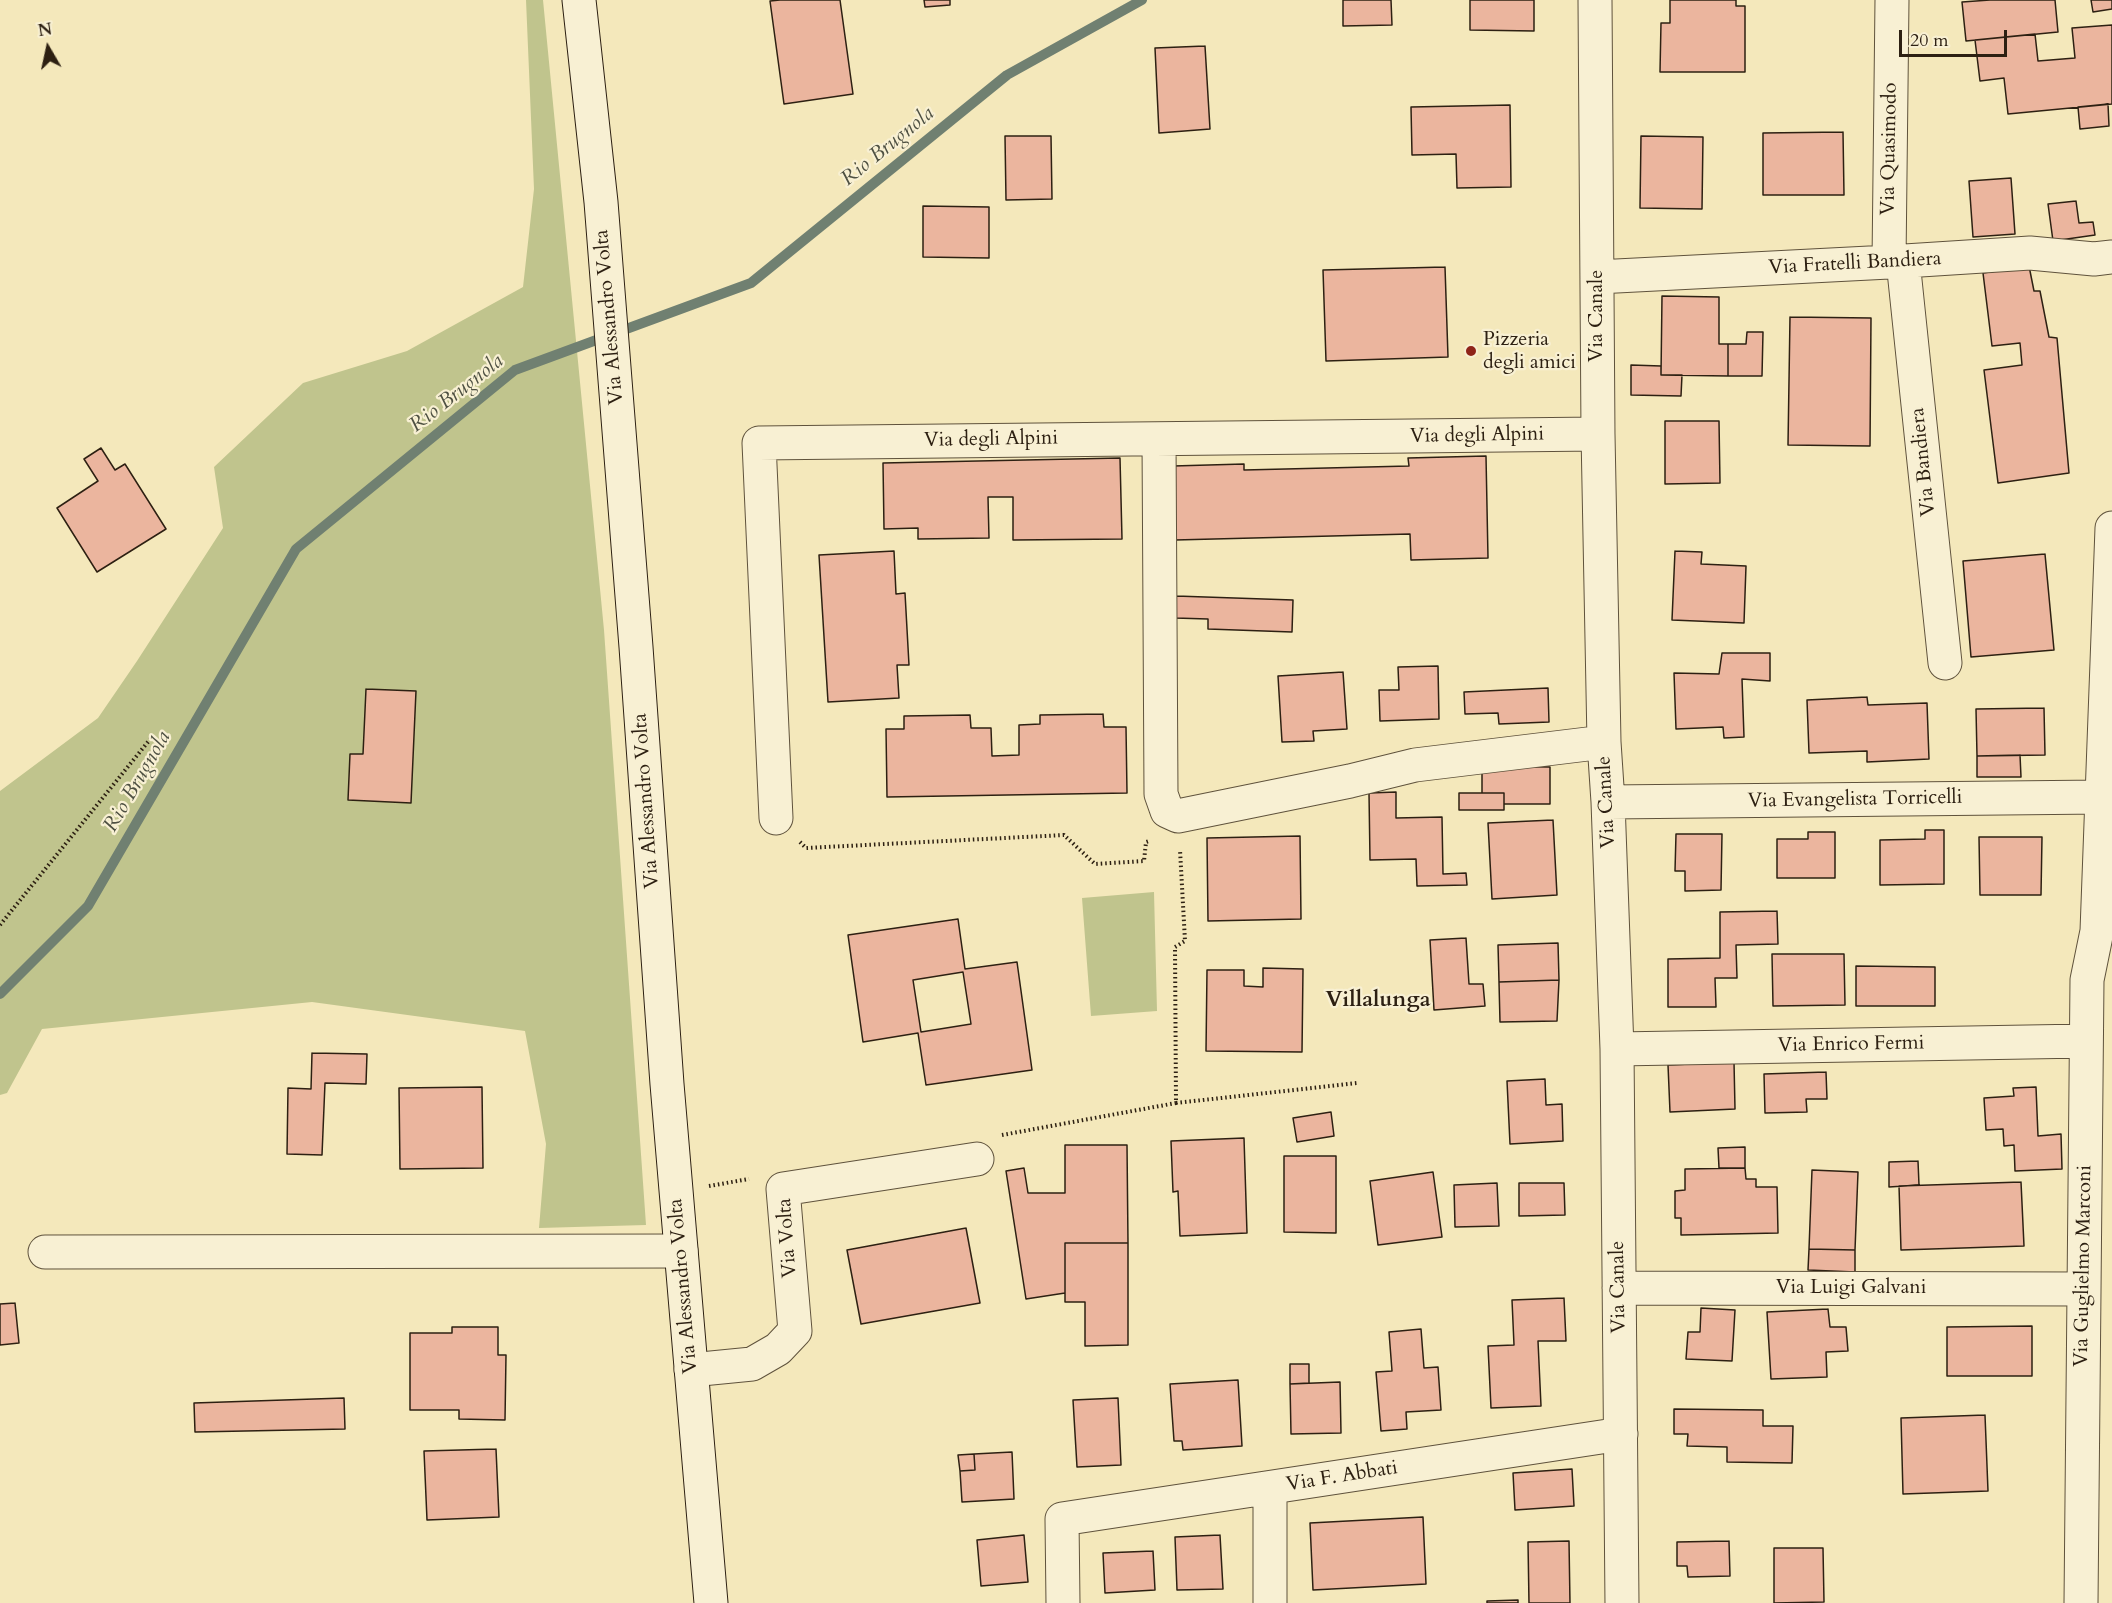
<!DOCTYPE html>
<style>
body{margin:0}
#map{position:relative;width:2112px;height:1603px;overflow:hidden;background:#f4e8bb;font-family:Cardo,serif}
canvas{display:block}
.north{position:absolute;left:18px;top:18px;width:60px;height:60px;-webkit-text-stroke:4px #f8f0d3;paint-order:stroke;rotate:351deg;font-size:16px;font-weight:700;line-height:24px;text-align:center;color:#2d2012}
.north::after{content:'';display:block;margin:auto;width:21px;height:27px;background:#2d2012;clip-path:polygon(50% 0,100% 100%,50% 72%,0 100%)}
.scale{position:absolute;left:1899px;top:30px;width:108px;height:27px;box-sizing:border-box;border:3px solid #2d2012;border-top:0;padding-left:8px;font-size:18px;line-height:21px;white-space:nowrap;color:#2d2012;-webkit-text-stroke:4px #f8f0d3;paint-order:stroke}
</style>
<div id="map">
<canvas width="2112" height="1603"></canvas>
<div class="north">N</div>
<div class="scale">20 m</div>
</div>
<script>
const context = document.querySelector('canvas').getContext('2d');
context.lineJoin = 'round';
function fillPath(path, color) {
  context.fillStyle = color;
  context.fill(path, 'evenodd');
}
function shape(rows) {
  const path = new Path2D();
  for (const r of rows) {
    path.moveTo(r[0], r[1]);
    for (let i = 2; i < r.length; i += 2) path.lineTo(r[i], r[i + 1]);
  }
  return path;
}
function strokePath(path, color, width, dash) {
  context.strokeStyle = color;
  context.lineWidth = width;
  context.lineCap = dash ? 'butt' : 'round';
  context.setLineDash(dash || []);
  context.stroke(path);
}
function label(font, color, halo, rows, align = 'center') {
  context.font = font + ' Cardo,serif';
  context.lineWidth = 4.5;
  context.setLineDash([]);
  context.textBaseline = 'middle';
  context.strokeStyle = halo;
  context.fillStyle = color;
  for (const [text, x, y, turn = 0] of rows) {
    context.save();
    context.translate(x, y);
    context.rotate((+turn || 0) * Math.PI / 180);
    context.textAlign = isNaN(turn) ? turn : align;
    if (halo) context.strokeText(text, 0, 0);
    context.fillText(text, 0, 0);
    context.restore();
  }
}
const green = shape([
 [526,0,543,0,604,630,646,1225,539,1228,546,1144,525,1031,312,1002,42,1029,7,1093,0,1095,0,791,98,718,137,661,223,528,214,467,303,383,407,351,523,287,534,189],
 [1154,892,1157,1011,1091,1016,1082,898]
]);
const stream = shape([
 [0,994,88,906,296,549,515,370,751,283,1007,75,1142,0]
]);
const building = shape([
 [780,0,840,0,853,94,784,104,770,1,780,0],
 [924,0,950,0,950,5,925,7,924,0],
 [1343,0,1391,0,1392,25,1343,26,1343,0],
 [1470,0,1534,0,1534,31,1470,30,1470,0],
 [1670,0,1736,0,1736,6,1745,6,1745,72,1660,72,1661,23,1670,23,1670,0],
 [1990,0,2055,0,2058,32,1966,41,1962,2,1990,0],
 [2091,0,2112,0,2112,9,2093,12,2091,0],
 [2112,25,2112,104,2008,114,2004,78,1980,81,1975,40,2035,34,2038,61,2075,58,2072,28,2112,25],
 [1205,46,1210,129,1159,133,1155,48,1205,46],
 [2108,104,2109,126,2080,129,2078,107,2108,104],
 [1510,105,1511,187,1457,188,1456,154,1412,155,1411,107,1510,105],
 [1843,132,1844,195,1763,195,1763,133,1843,132],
 [1005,136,1051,136,1052,199,1006,200,1005,136],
 [1641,136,1703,137,1702,209,1640,208,1641,136],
 [2011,178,2015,234,1973,237,1969,181,2011,178],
 [2076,201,2079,223,2093,222,2095,235,2053,241,2048,204,2076,201],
 [923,206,989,207,989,258,923,257,923,206],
 [2029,266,2034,291,2040,291,2049,337,2057,338,2069,473,1998,483,1984,370,2022,365,2020,343,1992,346,1983,273,2029,266],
 [1445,267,1448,357,1326,361,1323,270,1445,267],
 [1662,296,1719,297,1719,344,1728,344,1728,376,1661,375,1662,296],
 [1790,317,1871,318,1870,446,1788,445,1790,317],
 [1747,332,1763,332,1762,376,1728,376,1728,344,1746,344,1747,332],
 [1631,365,1661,366,1661,375,1682,375,1681,396,1631,395,1631,365],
 [1665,421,1719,421,1720,483,1665,484,1665,421],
 [101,448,115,470,125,464,166,529,97,572,57,508,98,481,84,459,101,448],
 [1486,456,1488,558,1411,560,1410,534,1175,540,1173,466,1244,464,1244,470,1409,466,1408,458,1486,456],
 [1120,458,1122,539,1013,540,1013,497,988,497,989,538,918,539,918,528,884,529,883,463,1120,458],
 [894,551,896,594,905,593,909,665,897,665,899,698,828,702,819,555,894,551],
 [1675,551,1702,552,1701,564,1746,566,1744,623,1672,620,1675,551],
 [2045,554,2054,650,1971,657,1963,561,2045,554],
 [1176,596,1293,600,1292,632,1208,629,1208,619,1175,618,1176,596],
 [1722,653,1770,653,1770,681,1742,679,1744,737,1724,738,1723,727,1676,729,1674,673,1719,674,1722,653],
 [1438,666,1439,719,1380,721,1379,690,1399,690,1398,667,1438,666],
 [1343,672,1347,729,1313,731,1314,741,1282,742,1278,676,1343,672],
 [1548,688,1549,722,1499,724,1498,713,1465,714,1464,692,1548,688],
 [366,689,416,691,411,803,348,800,350,754,363,754,366,689],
 [1867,697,1868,705,1927,703,1929,759,1867,762,1867,751,1809,753,1807,700,1867,697],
 [2044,708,2045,755,1977,756,1976,709,2044,708],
 [1103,714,1104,727,1126,727,1127,793,887,797,886,729,904,729,904,716,970,715,971,728,991,728,992,756,1019,755,1019,725,1040,724,1040,715,1103,714],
 [2020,755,2021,777,1977,777,1977,756,2020,755],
 [1482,766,1550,767,1550,804,1504,804,1504,793,1482,793,1482,766],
 [1396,792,1396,818,1442,817,1443,874,1466,873,1467,885,1417,886,1416,859,1370,860,1369,793,1396,792],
 [1459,793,1504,793,1504,810,1459,810,1459,793],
 [1553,820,1557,895,1492,899,1488,823,1553,820],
 [1925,830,1944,830,1944,884,1880,885,1880,840,1925,839,1925,830],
 [1808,832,1835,832,1835,878,1777,878,1777,839,1808,839,1808,832],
 [1676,834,1722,834,1721,890,1685,891,1685,871,1675,871,1676,834],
 [1300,836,1301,919,1208,921,1207,838,1300,836],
 [1979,837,2042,837,2041,895,1980,895,1979,837],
 [1777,911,1778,944,1736,945,1737,978,1715,978,1716,1007,1668,1007,1668,959,1720,958,1720,912,1777,911],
 [958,919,965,969,1017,962,1032,1070,926,1085,918,1033,863,1042,848,935,958,919],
 [963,972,971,1024,921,1032,913,980,963,972],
 [1466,938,1469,984,1483,984,1485,1006,1434,1010,1430,940,1466,938],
 [1558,943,1559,980,1499,982,1498,945,1558,943],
 [1772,954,1844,954,1845,1005,1773,1006,1772,954],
 [1856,966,1935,967,1935,1006,1856,1006,1856,966],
 [1263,968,1303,969,1302,1052,1206,1051,1207,970,1244,970,1244,986,1263,987,1263,968],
 [1559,980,1557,1021,1500,1022,1499,982,1559,980],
 [312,1053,367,1054,366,1084,325,1083,322,1155,287,1154,288,1088,311,1089,312,1053],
 [1734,1062,1735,1109,1670,1112,1668,1065,1734,1062],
 [1826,1072,1827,1099,1806,1099,1807,1112,1765,1113,1764,1074,1826,1072],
 [1545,1079,1546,1105,1562,1104,1563,1141,1510,1144,1507,1081,1545,1079],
 [482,1087,483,1168,400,1169,399,1088,482,1087],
 [2036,1087,2038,1136,2061,1134,2062,1169,2015,1171,2014,1145,2004,1146,2003,1129,1986,1130,1984,1098,2014,1096,2013,1088,2036,1087],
 [1331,1112,1334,1136,1297,1142,1293,1118,1331,1112],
 [1244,1138,1247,1233,1180,1236,1178,1191,1173,1192,1171,1141,1244,1138],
 [1065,1145,1127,1145,1128,1243,1065,1243,1065,1293,1026,1299,1006,1171,1024,1168,1028,1193,1065,1193,1065,1145],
 [1745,1147,1745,1168,1719,1168,1718,1148,1745,1147],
 [1284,1156,1336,1156,1336,1233,1284,1232,1284,1156],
 [1918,1161,1919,1185,1889,1187,1889,1162,1918,1161],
 [1745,1168,1746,1179,1756,1179,1756,1187,1777,1187,1778,1233,1681,1235,1681,1218,1675,1218,1675,1191,1685,1190,1685,1169,1745,1168],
 [1812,1170,1858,1172,1855,1250,1809,1249,1812,1170],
 [1433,1172,1442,1237,1378,1245,1370,1181,1433,1172],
 [2021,1182,2024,1246,1901,1250,1899,1186,2021,1182],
 [1497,1183,1499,1226,1455,1227,1454,1185,1497,1183],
 [1519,1183,1564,1183,1565,1215,1519,1216,1519,1183],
 [966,1228,980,1303,861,1324,847,1250,966,1228],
 [1065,1243,1128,1243,1128,1345,1085,1346,1085,1302,1065,1302,1065,1243],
 [1809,1249,1855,1250,1855,1272,1808,1270,1809,1249],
 [1564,1298,1566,1341,1538,1341,1541,1406,1491,1408,1488,1346,1514,1345,1512,1300,1564,1298],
 [15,1303,19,1343,0,1345,0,1304,15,1303],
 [1701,1308,1735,1310,1732,1361,1686,1359,1688,1332,1700,1332,1701,1308],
 [1828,1309,1830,1327,1846,1327,1848,1351,1826,1352,1827,1377,1771,1379,1767,1312,1828,1309],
 [2032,1326,2032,1376,1947,1376,1947,1327,2032,1326],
 [452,1327,498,1327,498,1355,506,1355,505,1420,459,1419,459,1410,410,1410,410,1333,452,1333,452,1327],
 [1421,1329,1424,1368,1438,1367,1441,1410,1406,1412,1407,1429,1381,1431,1376,1372,1392,1371,1389,1332,1421,1329],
 [1290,1364,1309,1364,1309,1383,1290,1384,1290,1364],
 [1238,1380,1242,1446,1183,1450,1182,1441,1174,1441,1170,1384,1238,1380],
 [1340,1382,1341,1433,1291,1434,1290,1384,1340,1382],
 [344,1398,345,1429,195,1432,194,1403,344,1398],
 [1118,1398,1121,1465,1077,1467,1073,1400,1118,1398],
 [1674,1409,1763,1410,1763,1426,1793,1426,1792,1463,1727,1462,1727,1447,1687,1446,1688,1434,1674,1434,1674,1409],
 [1985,1415,1988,1491,1903,1494,1901,1418,1985,1415],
 [496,1449,499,1517,427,1520,424,1451,496,1449],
 [1012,1452,1014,1499,962,1502,960,1471,975,1470,974,1454,1012,1452],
 [974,1454,975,1470,960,1471,958,1455,974,1454],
 [1572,1469,1574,1506,1515,1510,1513,1473,1572,1469],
 [1423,1517,1426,1584,1313,1590,1310,1523,1423,1517],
 [1024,1535,1028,1582,981,1586,977,1540,1024,1535],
 [1220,1535,1223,1589,1177,1590,1175,1537,1220,1535],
 [1569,1541,1570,1603,1529,1603,1528,1542,1569,1541],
 [1729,1541,1730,1576,1688,1577,1687,1566,1677,1566,1677,1542,1729,1541],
 [1774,1548,1823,1548,1824,1602,1774,1603,1774,1548],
 [1153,1551,1155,1590,1105,1593,1103,1553,1153,1551],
 [1518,1600,1518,1603,1487,1603,1487,1601,1518,1600]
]);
const path = shape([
 [800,842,806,848,1064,835,1095,864,1144,861,1146,842,1149,841],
 [0,925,152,737],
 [1176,1103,1357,1083],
 [1002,1135,1176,1103,1175,947,1185,941,1180,850],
 [709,1186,749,1179]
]);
const street = shape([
 [1595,0,1598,434,1604,742,1608,802,1617,1049,1622,1603],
 [1903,261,1945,663],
 [1889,262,1892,0],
 [1597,277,1889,262,2030,253,2094,259,2112,257],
 [1159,439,1161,794,1167,811,1178,816,1350,781,1415,765,1604,742],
 [1608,802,2102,797],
 [776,818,759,443,1598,434],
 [1617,1049,2086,1041],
 [45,1252,681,1251],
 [1619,1288,2083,1289],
 [691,1370,752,1364,778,1349,795,1331,783,1189,977,1159],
 [1270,1488,1270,1603],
 [1063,1603,1062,1519,1621,1434],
 [2081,1603,2087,980,2097,931,2112,528]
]);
const secondary = shape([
 [579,0,601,202,636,647,667,1084,711,1603]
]);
const markers = [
 [1471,351,6,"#8f2418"]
];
const streetNames = [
 ["Via Quasimodo",1890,149,-89],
 ["Via Fratelli Bandiera",1855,264,-3],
 ["Via Canale",1597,316,-90],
 ["Via Alessandro Volta",610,317,-95],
 ["Via degli Alpini",1477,436,-1],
 ["Via degli Alpini",991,440,-1],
 ["Via Bandiera",1924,462,-96],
 ["Via Evangelista Torricelli",1855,800,-1],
 ["Via Alessandro Volta",647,801,-94],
 ["Via Canale",1607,802,-93],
 ["Via Enrico Fermi",1851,1045,-1],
 ["Via Volta",788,1238,-94],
 ["Via Guglielmo Marconi",2084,1266,-89],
 ["Via Alessandro Volta",684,1286,-95],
 ["Via Canale",1619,1287,-91],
 ["Via Luigi Galvani",1851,1288],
 ["Via F. Abbati",1342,1477,-9]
];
const poiNames = [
 ["Pizzeria",1483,340],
 ["degli amici",1483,363]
];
const waterNames = [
 ["Rio Brugnola",888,147,-39],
 ["Rio Brugnola",457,394,-38],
 ["Rio Brugnola",138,782,-60]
];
const quarterNames = [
 ["Villalunga",1378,1001]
];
fillPath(green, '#c0c48d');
strokePath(stream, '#708071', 10);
fillPath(building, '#ebb59e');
strokePath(building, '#2d2012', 1.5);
strokePath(street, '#5f523c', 35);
strokePath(secondary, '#2d2012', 35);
strokePath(path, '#2d2012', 4, [1.5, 3]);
strokePath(street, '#f8f0d3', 33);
strokePath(secondary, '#f8f0d3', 33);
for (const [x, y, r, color] of markers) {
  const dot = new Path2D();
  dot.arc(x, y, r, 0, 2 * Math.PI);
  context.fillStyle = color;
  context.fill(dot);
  strokePath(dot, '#f8f0d3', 2);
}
label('20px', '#2d2012', '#f8f0d3', streetNames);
label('20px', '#2d2012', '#f8f0d3', poiNames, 'left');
label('italic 21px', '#4e5042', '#f8f0d3', waterNames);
label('bold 22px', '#2d2012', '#f8f0d3', quarterNames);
</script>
